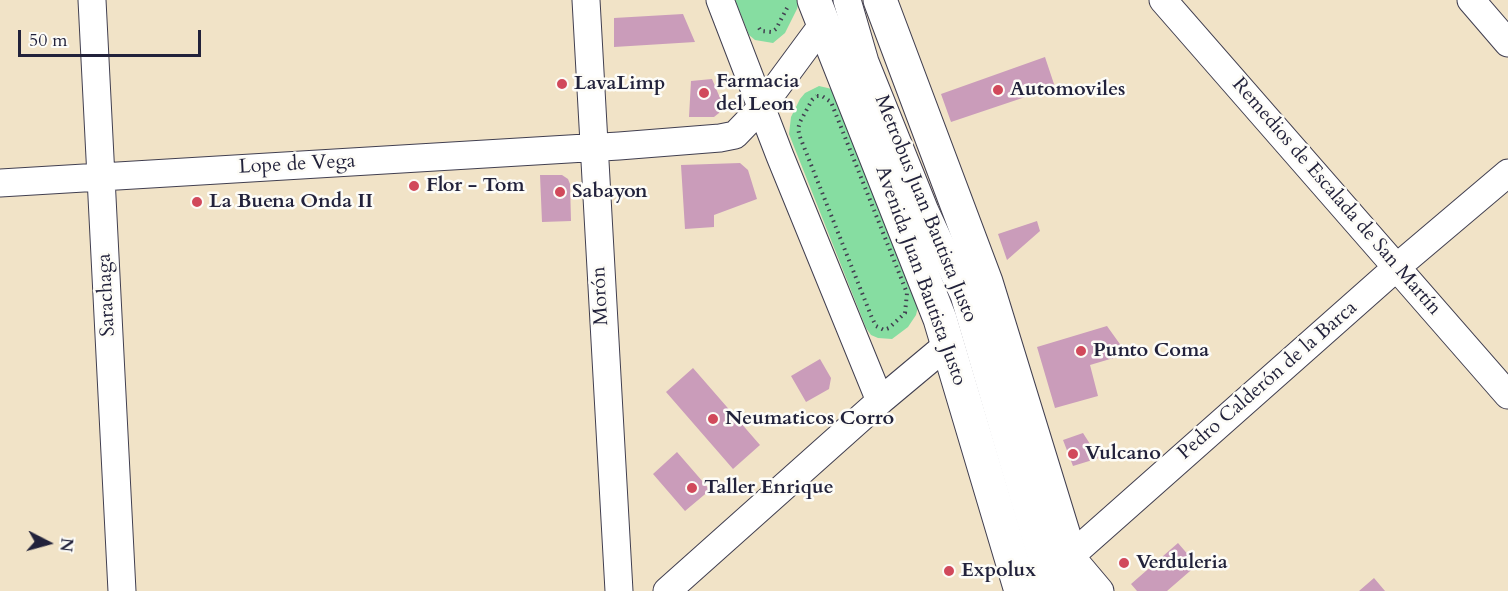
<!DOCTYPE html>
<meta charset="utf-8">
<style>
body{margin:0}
#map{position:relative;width:1508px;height:591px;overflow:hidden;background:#f1e3c7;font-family:Cardo,serif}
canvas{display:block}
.north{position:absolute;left:18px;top:513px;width:60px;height:60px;-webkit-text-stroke:4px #fdfcf7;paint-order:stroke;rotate:96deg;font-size:16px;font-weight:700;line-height:24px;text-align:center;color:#22223b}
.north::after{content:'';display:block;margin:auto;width:21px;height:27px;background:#22223b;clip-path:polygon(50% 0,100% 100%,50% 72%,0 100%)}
.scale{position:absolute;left:18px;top:30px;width:183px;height:27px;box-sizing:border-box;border:3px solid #22223b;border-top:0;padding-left:8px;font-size:18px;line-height:21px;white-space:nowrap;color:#22223b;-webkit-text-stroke:4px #fdfcf7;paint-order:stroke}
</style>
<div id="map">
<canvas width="1508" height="591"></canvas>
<div class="north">N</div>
<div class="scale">50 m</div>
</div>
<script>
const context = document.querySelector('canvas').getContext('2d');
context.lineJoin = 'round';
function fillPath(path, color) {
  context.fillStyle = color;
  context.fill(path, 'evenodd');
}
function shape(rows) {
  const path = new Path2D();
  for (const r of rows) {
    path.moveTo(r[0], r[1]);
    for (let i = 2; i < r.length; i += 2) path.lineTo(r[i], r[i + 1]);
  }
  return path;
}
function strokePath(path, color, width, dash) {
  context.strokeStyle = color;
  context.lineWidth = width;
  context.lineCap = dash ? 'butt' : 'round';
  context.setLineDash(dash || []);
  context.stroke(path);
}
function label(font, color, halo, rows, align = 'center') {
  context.font = font + ' Cardo,serif';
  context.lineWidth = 5;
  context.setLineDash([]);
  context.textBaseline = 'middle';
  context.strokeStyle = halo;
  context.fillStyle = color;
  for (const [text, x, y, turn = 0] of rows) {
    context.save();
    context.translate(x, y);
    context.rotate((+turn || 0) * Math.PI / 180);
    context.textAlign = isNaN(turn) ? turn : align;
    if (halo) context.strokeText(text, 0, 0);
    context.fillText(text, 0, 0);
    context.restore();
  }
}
const green = shape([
 [735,0,799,0,799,1,797,9,785,33,773,43,755,40,749,35],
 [819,86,832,89,918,307,916,315,908,327,892,339,878,338,871,335,866,328,789,134,791,117,800,99,805,93]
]);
const building = shape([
 [683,14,695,42,614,47,614,18],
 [1045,57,1055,87,951,122,941,94],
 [712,79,723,105,719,113,714,117,689,117,691,81],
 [740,163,748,170,757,199,714,215,714,227,685,229,681,165],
 [540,175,562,175,568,179,570,184,571,221,542,222],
 [1037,221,1040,231,1007,260,998,234],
 [1107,326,1127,354,1090,365,1098,396,1055,408,1037,347],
 [820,359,831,378,829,389,806,402,791,376],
 [693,368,760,445,733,469,666,392],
 [1083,433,1099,458,1073,466,1063,440],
 [677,452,710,490,685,511,653,474],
 [1178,543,1197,565,1167,591,1137,591,1131,584],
 [1374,578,1385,591,1359,591]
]);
const path = shape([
 [759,28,761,31,772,32,776,29,787,8],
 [817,96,822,96,831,102,907,293,905,313,889,328,884,330,876,326,872,318,800,137,798,129,800,122,812,100,817,96]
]);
const minor = shape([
 [92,0,122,591],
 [586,0,619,591],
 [720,0,780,156,880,401],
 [847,0,865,62,925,211,964,295,1051,590],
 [1163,0,1508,395],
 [1471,0,1508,43],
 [0,183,619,146,720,138,735,135,761,108,823,24],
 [1073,559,1100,591],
 [667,591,880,401,947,345],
 [1031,591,1397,267,1508,173]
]);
const major = shape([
 [814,0,940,319,1021,591],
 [880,0,986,282,1081,591]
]);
const markers = [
 [562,84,6,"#d1495b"],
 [998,90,6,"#d1495b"],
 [704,93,6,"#d1495b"],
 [414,186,6,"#d1495b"],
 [560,192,6,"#d1495b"],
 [197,202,6,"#d1495b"],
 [1081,351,6,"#d1495b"],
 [713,419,6,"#d1495b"],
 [1073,454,6,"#d1495b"],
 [692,488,6,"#d1495b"],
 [1124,563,6,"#d1495b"],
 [949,571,6,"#d1495b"]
];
const poiNames = [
 ["Farmacia",716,82],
 ["del Leon",716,105],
 ["LavaLimp",574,84],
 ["Automoviles",1010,90],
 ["Flor - Tom",426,186],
 ["Sabayon",572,192],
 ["La Buena Onda II",209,202],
 ["Punto Coma",1093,351],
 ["Neumaticos Corro",725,419],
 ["Vulcano",1085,454],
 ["Taller Enrique",704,488],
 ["Verduleria",1136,563],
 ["Expolux",961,571]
];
const streetNames = [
 ["Lope de Vega",297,165,-3],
 ["Remedios de Escalada de San Martín",1336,197,49],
 ["Metrobus Juan Bautista Justo",925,209,68],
 ["Avenida Juan Bautista Justo",920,276,70],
 ["Sarachaga",107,295,-93],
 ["Morón",601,296,-93],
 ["Pedro Calderón de la Barca",1268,381,-41]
];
fillPath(green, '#86dda1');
fillPath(building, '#ca9cba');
strokePath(minor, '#413f50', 29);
strokePath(major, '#413f50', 35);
strokePath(path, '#413f50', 4, [1.5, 4.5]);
strokePath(minor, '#fff', 27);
strokePath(major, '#fff', 33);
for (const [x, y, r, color] of markers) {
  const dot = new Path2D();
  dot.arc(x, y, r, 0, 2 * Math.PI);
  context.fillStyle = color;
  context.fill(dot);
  strokePath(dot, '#fdfcf7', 2);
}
label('bold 20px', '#22223b', '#fdfcf7', poiNames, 'left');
label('20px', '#22223b', '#fdfcf7', streetNames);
</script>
